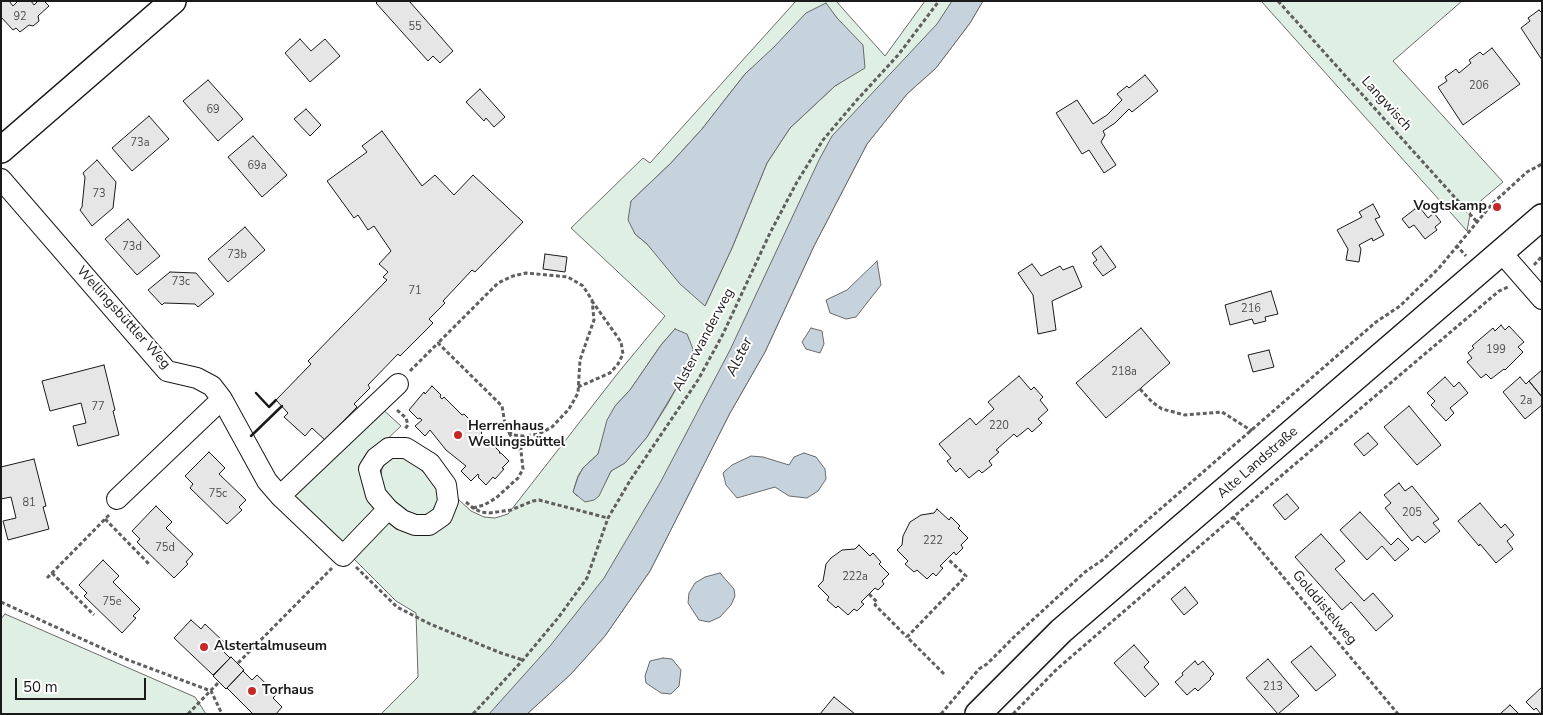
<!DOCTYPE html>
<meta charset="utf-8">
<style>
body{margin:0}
#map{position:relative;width:1543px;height:715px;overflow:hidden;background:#fff;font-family:"Nunito Sans",sans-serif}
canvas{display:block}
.frame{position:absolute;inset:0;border:2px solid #1a1a1a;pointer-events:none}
.scale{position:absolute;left:15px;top:678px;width:131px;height:22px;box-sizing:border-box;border:2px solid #1a1a1a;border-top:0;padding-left:6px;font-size:15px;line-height:18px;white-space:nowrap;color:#1a1a1a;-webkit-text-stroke:4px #fff;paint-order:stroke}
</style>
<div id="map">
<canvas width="1543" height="715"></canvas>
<div class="frame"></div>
<div class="scale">50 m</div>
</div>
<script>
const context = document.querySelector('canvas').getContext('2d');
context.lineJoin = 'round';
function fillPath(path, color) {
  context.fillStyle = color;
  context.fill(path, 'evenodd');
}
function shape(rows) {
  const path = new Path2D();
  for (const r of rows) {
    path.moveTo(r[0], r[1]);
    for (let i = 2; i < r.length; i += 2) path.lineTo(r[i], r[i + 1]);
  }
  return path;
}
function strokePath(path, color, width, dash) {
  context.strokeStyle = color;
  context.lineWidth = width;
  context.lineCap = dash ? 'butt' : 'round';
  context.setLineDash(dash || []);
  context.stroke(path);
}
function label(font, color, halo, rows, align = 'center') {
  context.font = font + ' "Nunito Sans",sans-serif';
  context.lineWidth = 4;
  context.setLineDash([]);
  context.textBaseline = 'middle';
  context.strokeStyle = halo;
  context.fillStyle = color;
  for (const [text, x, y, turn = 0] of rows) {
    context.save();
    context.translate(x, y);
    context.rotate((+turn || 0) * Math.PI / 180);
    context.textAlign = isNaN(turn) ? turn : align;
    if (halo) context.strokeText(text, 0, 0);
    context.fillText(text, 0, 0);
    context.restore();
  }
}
const green = shape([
 [796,1,836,1,885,56,925,1,983,1,970,23,936,68,907,94,867,144,814,246,765,352,730,413,650,571,605,636,571,674,527,714,381,714,418,677,416,613,396,601,352,557,389,519,405,527,458,499,471,511,484,517,495,518,508,514,618,373,665,316,571,228,643,158,650,163,796,1],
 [826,4,837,18,849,77,835,86,790,128,767,163,732,248,705,306,647,244,635,234,631,201,671,163,702,129,745,74,826,4],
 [675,329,690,364,667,405,647,437,625,463,611,471,605,483,577,496,573,492,578,476,583,468,598,454,615,406,630,390,661,345,675,329],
 [1261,1,1462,1,1393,61,1503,182,1471,209,1467,231,1261,1],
 [379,406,401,426,380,446,378,507,340,545,291,499,379,406],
 [401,457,414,463,435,483,438,495,438,501,431,513,419,516,404,513,385,492,381,480,382,467,393,458,401,457],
 [5,614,195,697,206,714,1,714,1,619,5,614]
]);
const water = shape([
 [952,1,983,1,970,23,936,68,907,94,867,144,814,246,765,352,730,413,650,571,605,636,571,674,527,714,489,714,550,646,604,578,660,483,730,350,819,160,832,136,937,24,952,1],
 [826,3,837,18,863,45,865,68,835,86,790,128,767,163,732,248,705,306,680,284,647,244,635,234,628,220,631,201,671,163,702,129,745,74,774,47,806,13,826,3],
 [877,261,881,285,856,317,846,319,830,313,826,300,847,290,877,261],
 [811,328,822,331,824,344,820,353,806,349,802,342,811,328],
 [675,329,687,334,693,349,690,365,647,437,625,463,611,471,599,496,594,500,585,502,573,492,578,477,583,468,598,454,607,420,615,406,630,390,661,345,675,329],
 [804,453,816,457,825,469,826,479,818,491,807,498,789,496,775,487,737,498,726,485,723,473,732,465,751,456,763,457,789,465,794,457,804,453],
 [720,573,734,589,735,596,731,605,720,617,709,622,699,620,688,603,689,593,695,583,705,577,720,573],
 [663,658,672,659,681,670,679,686,671,694,661,693,646,683,645,676,650,661,663,658]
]);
const building = shape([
 [1,1,9,1,13,6,18,1,31,1,34,5,38,1,44,1,49,6,38,16,39,21,33,26,29,25,20,32,16,28,13,30,1,17,1,1],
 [378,1,411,1,410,2,453,51,440,63,433,56,428,61,376,3,378,1],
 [1539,10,1542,13,1542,60,1521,28,1530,21,1528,18,1539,10],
 [300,39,311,51,325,39,340,56,310,82,285,53,300,39],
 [1492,48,1520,84,1463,125,1438,87,1447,81,1445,77,1456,69,1459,73,1471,63,1469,60,1480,52,1483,55,1492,48],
 [1145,75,1158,91,1132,112,1129,109,1115,123,1103,131,1105,135,1101,142,1116,165,1104,173,1089,150,1082,154,1056,113,1077,100,1093,124,1107,115,1122,100,1117,94,1127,86,1129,88,1145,75],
 [208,80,243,119,218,141,183,101,208,80],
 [480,89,505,117,494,127,486,118,484,121,466,102,480,89],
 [306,109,321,125,310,136,294,119,306,109],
 [149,116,169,139,132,171,112,148,149,116],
 [382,131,422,186,435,175,454,195,473,175,523,222,475,272,472,270,443,301,445,303,429,319,433,323,400,356,398,354,368,385,370,388,354,404,357,407,325,440,312,428,305,436,284,417,288,413,276,400,311,364,308,361,387,280,383,277,388,272,379,264,391,251,374,226,368,230,358,215,354,218,327,181,367,152,362,146,382,131],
 [253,136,287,175,262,197,228,157,253,136],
 [97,160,116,182,113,208,92,226,80,210,82,207,85,177,83,173,97,160],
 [1373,204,1380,217,1375,219,1384,235,1373,241,1372,238,1359,245,1361,249,1359,262,1346,260,1348,249,1337,230,1362,217,1359,212,1373,204],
 [1415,209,1418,212,1421,209,1428,218,1434,213,1441,222,1435,227,1437,230,1425,239,1414,225,1409,228,1402,219,1415,209],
 [128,219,160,256,137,275,105,239,128,219],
 [245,227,265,250,228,282,208,259,245,227],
 [1101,246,1116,267,1103,276,1093,263,1097,260,1092,253,1101,246],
 [545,254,567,257,565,272,543,269,545,254],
 [1032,264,1041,276,1060,266,1063,270,1073,266,1082,287,1052,301,1056,330,1038,334,1033,295,1018,273,1032,264],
 [170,272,196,273,214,294,198,307,195,304,164,303,162,305,148,290,170,272],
 [1271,291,1278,314,1265,317,1266,321,1254,324,1252,319,1230,325,1225,305,1271,291],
 [1501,325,1505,330,1509,326,1524,342,1518,347,1523,352,1505,370,1504,369,1491,379,1486,374,1481,378,1467,362,1472,358,1468,353,1474,348,1472,346,1493,328,1495,331,1501,325],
 [1141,328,1170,363,1106,418,1076,383,1141,328],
 [1269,350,1274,367,1253,372,1248,355,1269,350],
 [104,365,115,410,113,411,119,435,78,446,73,426,86,423,81,403,50,411,42,381,104,365],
 [1542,370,1542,397,1529,381,1542,370],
 [1019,376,1031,390,1034,387,1043,397,1040,400,1048,410,1038,419,1042,423,1032,432,1028,428,1017,437,1014,434,996,450,999,452,989,461,992,465,982,473,979,470,969,478,960,468,956,472,947,461,951,458,939,444,970,418,976,425,994,409,988,402,1019,376],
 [1445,377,1454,387,1459,382,1468,393,1450,408,1454,413,1446,421,1431,405,1435,401,1427,393,1445,377],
 [1520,377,1526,384,1529,381,1542,397,1542,405,1525,419,1503,392,1520,377],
 [432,386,441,395,440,397,442,399,444,397,462,415,464,414,482,432,481,433,500,452,499,453,501,453,509,461,502,468,504,469,495,479,493,477,486,485,478,477,479,476,478,474,471,481,461,471,466,466,446,450,430,430,425,436,415,426,422,420,420,418,418,419,409,410,424,392,425,394,432,386],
 [1409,406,1441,445,1417,465,1384,427,1409,406],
 [1368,433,1378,444,1364,456,1354,444,1368,433],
 [209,452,225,468,219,474,246,500,239,507,242,510,227,524,190,488,193,484,185,476,209,452],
 [34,459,46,506,43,507,49,529,8,540,3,521,16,518,11,497,1,499,1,467,34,459],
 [1399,483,1405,491,1412,486,1439,519,1433,523,1440,531,1425,543,1418,536,1412,541,1385,508,1391,503,1384,495,1399,483],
 [1287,494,1299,508,1285,520,1273,505,1287,494],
 [1480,503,1501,528,1505,524,1514,535,1507,541,1513,549,1496,563,1480,544,1479,546,1458,521,1480,503],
 [156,506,172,522,166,528,193,554,186,562,188,564,174,578,137,542,140,539,132,531,156,506],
 [937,509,949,520,951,517,960,526,958,528,968,538,961,545,963,548,956,555,954,552,940,566,943,568,936,576,933,573,927,579,917,570,914,572,905,564,908,561,897,550,902,545,903,536,910,522,921,515,934,513,937,509],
 [1360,512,1391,545,1398,538,1409,549,1395,561,1382,546,1367,560,1340,530,1360,512],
 [1321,534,1345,561,1335,569,1364,601,1373,593,1393,616,1376,631,1351,602,1342,610,1295,557,1321,534],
 [859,545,870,556,873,553,881,562,879,564,889,574,882,581,884,584,878,590,875,588,861,602,864,604,857,611,854,609,848,615,838,606,836,608,827,600,829,597,818,586,823,581,826,564,831,558,842,550,855,549,859,545],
 [103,560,119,576,113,582,140,609,133,616,136,618,122,633,84,596,87,593,79,585,103,560],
 [1185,587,1198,603,1184,615,1171,599,1185,587],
 [191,620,201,629,205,624,226,644,221,649,230,658,213,675,174,638,191,620],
 [1134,645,1149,662,1144,667,1159,684,1145,697,1114,663,1134,645],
 [1311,646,1336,675,1316,691,1291,662,1311,646],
 [231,657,244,670,226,689,213,676,231,657],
 [1268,659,1299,696,1278,714,1246,678,1268,659],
 [1195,661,1198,665,1203,661,1214,674,1210,678,1211,679,1198,691,1195,688,1187,695,1175,682,1183,675,1182,673,1195,661],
 [243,671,252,680,257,675,277,694,273,698,282,707,276,714,253,714,227,688,243,671],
 [1542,687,1542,714,1541,714,1536,708,1534,710,1526,702,1542,687],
 [834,697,855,714,820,714,834,697],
 [1510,705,1519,714,1500,714,1510,705]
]);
const path = shape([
 [1278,1,1477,222],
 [1456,245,1466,256],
 [1534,265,1542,256],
 [410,371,438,343,502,406,505,424,509,432,513,435,524,436,539,434,552,427,569,409,578,393,580,360,594,320,592,300,583,286,568,277,526,273,513,276,498,283,438,343],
 [578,387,610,373,618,364,623,354,621,342,592,301],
 [1140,389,1152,402,1162,409,1185,415,1222,412,1252,431],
 [397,410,406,418,408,425,404,430],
 [509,433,520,450],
 [466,502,473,508,481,512,489,513,511,510,533,501,539,500,608,518],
 [473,508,484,505,496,498,518,478,523,469,521,451,521,443,524,436],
 [1233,517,1398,714],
 [105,519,149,564],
 [356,567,397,607,430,624,501,653,523,660],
 [52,573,94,615],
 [47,578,110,514],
 [869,594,877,602,875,605,907,637],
 [1,602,128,660,211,691,222,714],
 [238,663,332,568],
 [944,674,907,637,966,576,948,559],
 [188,714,219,682],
 [473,714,523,660,558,618,587,578,608,518,631,479,698,380,723,334,770,233,797,182,823,140,856,101,899,54,939,1],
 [941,714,979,669,987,664,1015,636,1085,572,1104,559,1112,551,1376,322,1400,306,1439,268,1492,204,1527,172,1542,164],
 [1013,714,1057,669,1288,470,1499,291,1508,287]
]);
const minor = shape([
 [1,179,167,371,197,378,212,386,222,399,267,481,280,496,343,556,388,509],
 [1501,252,1542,299],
 [389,448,406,448,430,463,446,485,448,501,442,516,429,525,415,525,402,520,388,509,376,495,369,469,376,458,389,448],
 [280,496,398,384],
 [117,499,222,399]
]);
const major = shape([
 [1,150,173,1],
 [978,714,1061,631,1542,217]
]);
const wall = shape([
 [256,393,269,407,276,400],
 [251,436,282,406]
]);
const markers = [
 [1497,207,5,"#c62828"],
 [458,435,5,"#c62828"],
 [204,647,5,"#c62828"],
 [252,691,5,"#c62828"]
];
const numberNames = [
 ["92",20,17],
 ["55",415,27],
 ["206",1479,86],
 ["69",213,110],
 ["73a",140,143],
 ["69a",257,166],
 ["73",99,194],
 ["73d",132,247],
 ["73b",237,255],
 ["73c",181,282],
 ["71",415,291],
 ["216",1251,309],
 ["199",1496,350],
 ["218a",1124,372],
 ["2a",1526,401],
 ["77",98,407],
 ["220",999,426],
 ["75c",218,494],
 ["81",29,503],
 ["205",1412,513],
 ["222",933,541],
 ["75d",165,548],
 ["222a",855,577],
 ["75e",112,602],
 ["213",1273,687]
];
const streetNames = [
 ["Langwisch",1386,104,48],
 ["Wellingsbüttler Weg",123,318,48],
 ["Alsterwanderweg",704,340,-62],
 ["Alte Landstraße",1258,463,-41],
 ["Golddistelweg",1324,608,50]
];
const poiNames = [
 ["Vogtskamp",1487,207,"right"],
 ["Herrenhaus",468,427],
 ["Wellingsbüttel",468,443],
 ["Alstertalmuseum",214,647],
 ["Torhaus",262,691]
];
const waterNames = [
 ["Alster",740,357,-64]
];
fillPath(green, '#e0efe3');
strokePath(green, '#6a6a6a', 1);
fillPath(water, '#c6d2dc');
strokePath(water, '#6a6a6a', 1);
fillPath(building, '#e6e6e6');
strokePath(building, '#1a1a1a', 1);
strokePath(minor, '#1a1a1a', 22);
strokePath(major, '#1a1a1a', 28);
strokePath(path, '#5f5f5f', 3, [4, 2.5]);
strokePath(minor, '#fff', 20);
strokePath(major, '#fff', 25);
strokePath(wall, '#1a1a1a', 2.5);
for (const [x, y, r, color] of markers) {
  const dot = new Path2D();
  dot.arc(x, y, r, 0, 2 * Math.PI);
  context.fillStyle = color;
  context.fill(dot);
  strokePath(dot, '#fff', 2);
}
label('11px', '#4d4d4d', null, numberNames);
label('14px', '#1a1a1a', '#fff', streetNames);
label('bold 14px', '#1a1a1a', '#fff', poiNames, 'left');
label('italic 15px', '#1a1a1a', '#fff', waterNames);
</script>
